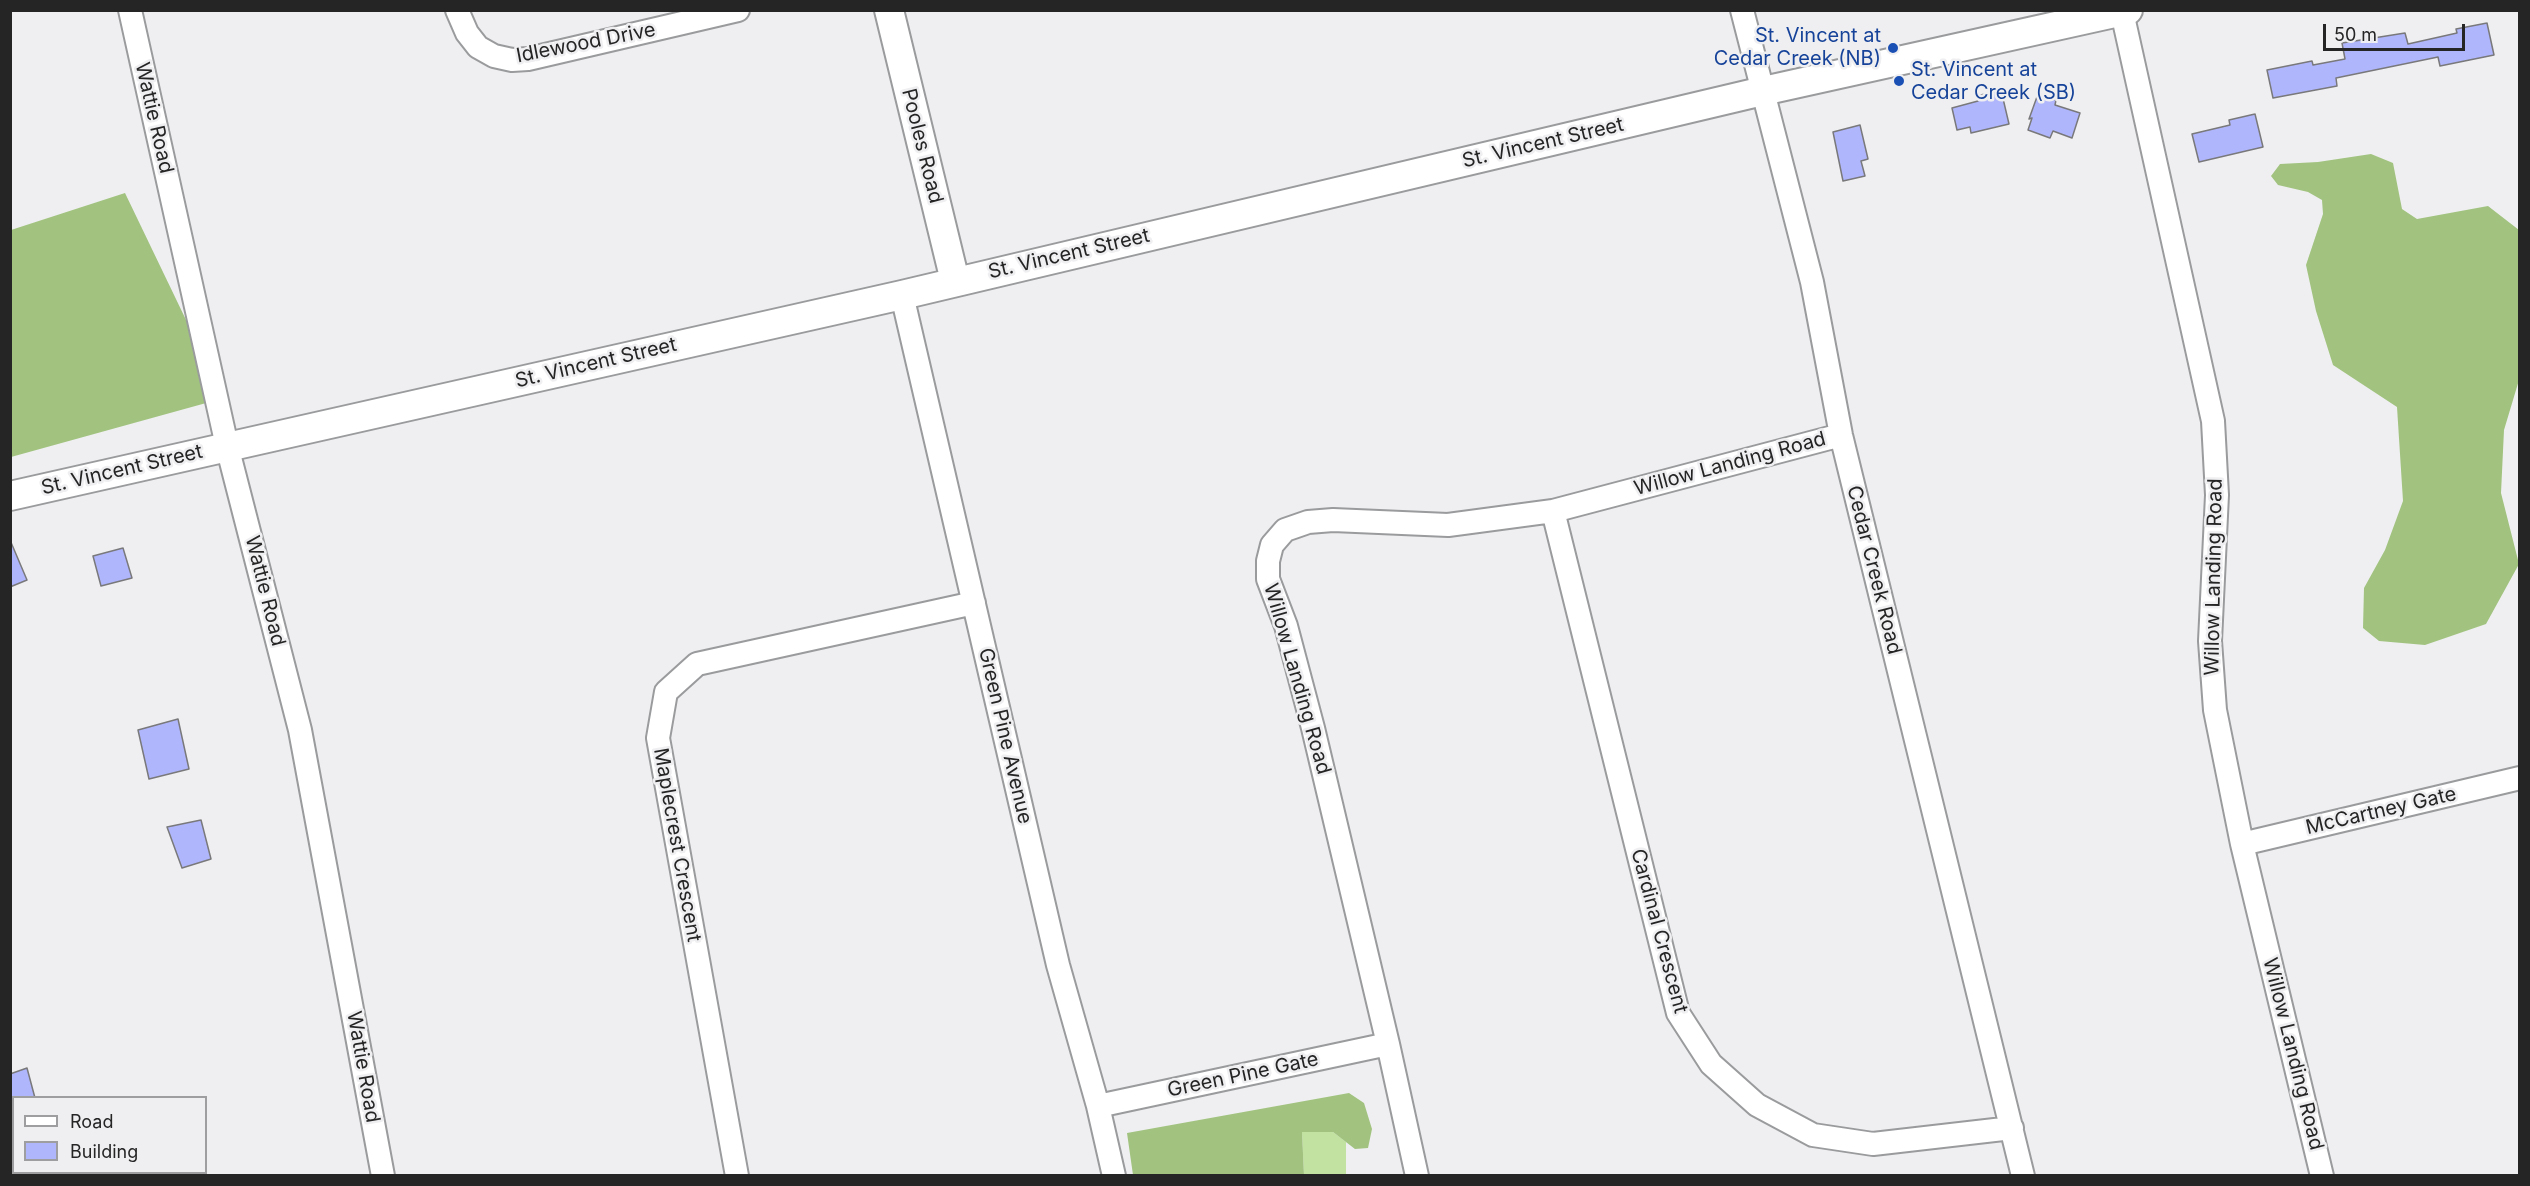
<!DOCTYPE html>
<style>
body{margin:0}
#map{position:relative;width:2530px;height:1186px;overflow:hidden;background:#efeff1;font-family:Inter,sans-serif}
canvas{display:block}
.frame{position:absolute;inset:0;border:12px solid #252526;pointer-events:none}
.legend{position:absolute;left:12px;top:1096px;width:195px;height:78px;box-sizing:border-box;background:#efeff1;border:2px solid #9e9ea0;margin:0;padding:8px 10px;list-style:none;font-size:18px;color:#252526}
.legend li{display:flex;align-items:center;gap:12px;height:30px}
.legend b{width:30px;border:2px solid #9e9ea0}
.scale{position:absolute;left:2323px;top:24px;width:142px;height:27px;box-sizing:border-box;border:3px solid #252526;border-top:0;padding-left:8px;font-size:18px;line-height:21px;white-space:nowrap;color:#252526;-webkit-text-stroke:4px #efeff1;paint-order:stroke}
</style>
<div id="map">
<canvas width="2530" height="1186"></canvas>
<div class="frame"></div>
<ul class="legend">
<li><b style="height:8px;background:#fff"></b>Road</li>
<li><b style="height:16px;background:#b0b6fc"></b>Building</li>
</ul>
<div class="scale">50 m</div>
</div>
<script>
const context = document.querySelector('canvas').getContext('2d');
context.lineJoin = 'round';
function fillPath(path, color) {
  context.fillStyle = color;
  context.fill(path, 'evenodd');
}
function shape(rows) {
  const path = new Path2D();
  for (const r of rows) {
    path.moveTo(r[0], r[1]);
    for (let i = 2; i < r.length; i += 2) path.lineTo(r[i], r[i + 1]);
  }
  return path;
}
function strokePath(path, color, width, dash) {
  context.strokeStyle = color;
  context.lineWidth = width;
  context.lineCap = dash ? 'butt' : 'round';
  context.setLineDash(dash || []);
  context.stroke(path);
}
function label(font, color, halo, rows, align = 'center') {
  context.font = font + ' Inter,sans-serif';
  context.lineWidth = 5;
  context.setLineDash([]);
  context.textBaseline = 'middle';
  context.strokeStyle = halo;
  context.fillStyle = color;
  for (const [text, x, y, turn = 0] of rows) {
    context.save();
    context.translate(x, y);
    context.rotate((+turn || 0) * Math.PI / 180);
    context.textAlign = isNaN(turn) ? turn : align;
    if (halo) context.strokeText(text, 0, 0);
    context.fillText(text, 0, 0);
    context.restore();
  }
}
const green = shape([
 [1302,1132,1333,1132,1346,1142,1346,1175,1304,1175]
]);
const forest = shape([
 [2371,154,2393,163,2402,209,2417,219,2488,206,2519,230,2519,380,2504,430,2501,493,2519,564,2486,624,2425,645,2379,641,2363,628,2364,588,2385,550,2403,501,2397,407,2333,365,2316,311,2306,265,2323,214,2322,200,2308,192,2278,185,2271,176,2280,164,2318,162],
 [125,193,200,349,217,400,11,457,11,230],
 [1349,1093,1364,1103,1372,1129,1368,1148,1355,1149,1333,1132,1302,1132,1304,1175,1133,1175,1127,1133]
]);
const building = shape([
 [2487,23,2494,55,2440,66,2438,57,2336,78,2337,86,2273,98,2267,70,2312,61,2313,65,2345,59,2342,43,2405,33,2408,44,2457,33,2456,29,2487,23],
 [2001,90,2009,124,1971,133,1970,127,1957,130,1952,108,1978,101,1977,96,2001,90],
 [2038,94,2056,100,2055,105,2080,113,2072,138,2053,131,2050,138,2028,130,2032,118,2029,119,2038,94],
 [2255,114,2263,147,2199,162,2192,134,2230,125,2229,120,2255,114],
 [1860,125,1868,159,1861,161,1865,176,1843,181,1833,132,1860,125],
 [10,540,27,580,10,587,10,540],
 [123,548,132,578,101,586,93,556,123,548],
 [178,719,189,769,149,779,138,730,178,719],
 [201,820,211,859,182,868,167,827,201,820],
 [27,1068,35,1098,10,1098,10,1074,27,1068]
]);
const minor = shape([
 [130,10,227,446,300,730,383,1176],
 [457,10,467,33,478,47,494,56,512,60,528,59,738,10],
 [1742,10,1812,282,1841,435,2023,1176],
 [2122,12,2213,421,2217,495,2210,641,2215,710,2242,844,2322,1176],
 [902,295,1058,965,1098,1106,1114,1176],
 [1553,511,1678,1013,1711,1064,1757,1105,1813,1135,1873,1144,2012,1128],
 [2242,844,2520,778],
 [1098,1106,1388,1044],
 [737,1176,658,738,666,692,697,664,974,603],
 [1417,1176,1388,1044,1313,728,1286,626,1268,579,1268,561,1272,545,1285,530,1308,522,1333,520,1448,525,1553,511,1841,435]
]);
const tertiary = shape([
 [889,10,955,281],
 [10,496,902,295,1763,91,2128,10]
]);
const markers = [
 [1893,48,6,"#1a4fb4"],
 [1899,81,6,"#1a4fb4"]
];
const transitNames = [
 ["St. Vincent at",1881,36],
 ["Cedar Creek (NB)",1881,59],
 ["St. Vincent at",1911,70,"left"],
 ["Cedar Creek (SB)",1911,93,"left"]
];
const streetNames = [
 ["Idlewood Drive",586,43,-11],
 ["Wattie Road",154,118,77],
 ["St. Vincent Street",1543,143,-13],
 ["Pooles Road",922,146,76],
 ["St. Vincent Street",1069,254,-13],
 ["St. Vincent Street",596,363,-13],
 ["Willow Landing Road",1730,464,-15],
 ["St. Vincent Street",122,470,-13],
 ["Cedar Creek Road",1874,570,76],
 ["Willow Landing Road",2214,577,-89],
 ["Wattie Road",265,591,76],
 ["Willow Landing Road",1297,679,74],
 ["Green Pine Avenue",1005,736,77],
 ["McCartney Gate",2381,811,-13],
 ["Maplecrest Crescent",677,845,80],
 ["Cardinal Crescent",1659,931,75],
 ["Willow Landing Road",2293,1054,76],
 ["Wattie Road",363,1067,80],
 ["Green Pine Gate",1243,1075,-12]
];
fillPath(green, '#c1e2a0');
fillPath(forest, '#a1c37f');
fillPath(building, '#b0b6fc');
strokePath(building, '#79797b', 1.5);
strokePath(minor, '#9a9b9d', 26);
strokePath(tertiary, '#9a9b9d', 32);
strokePath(minor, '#fff', 22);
strokePath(tertiary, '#fff', 28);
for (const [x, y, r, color] of markers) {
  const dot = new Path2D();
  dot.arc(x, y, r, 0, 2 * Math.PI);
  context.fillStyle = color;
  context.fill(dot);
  strokePath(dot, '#efeff1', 2);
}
label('20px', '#164399', '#efeff1', transitNames, 'right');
label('20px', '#252526', '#efeff1', streetNames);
</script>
